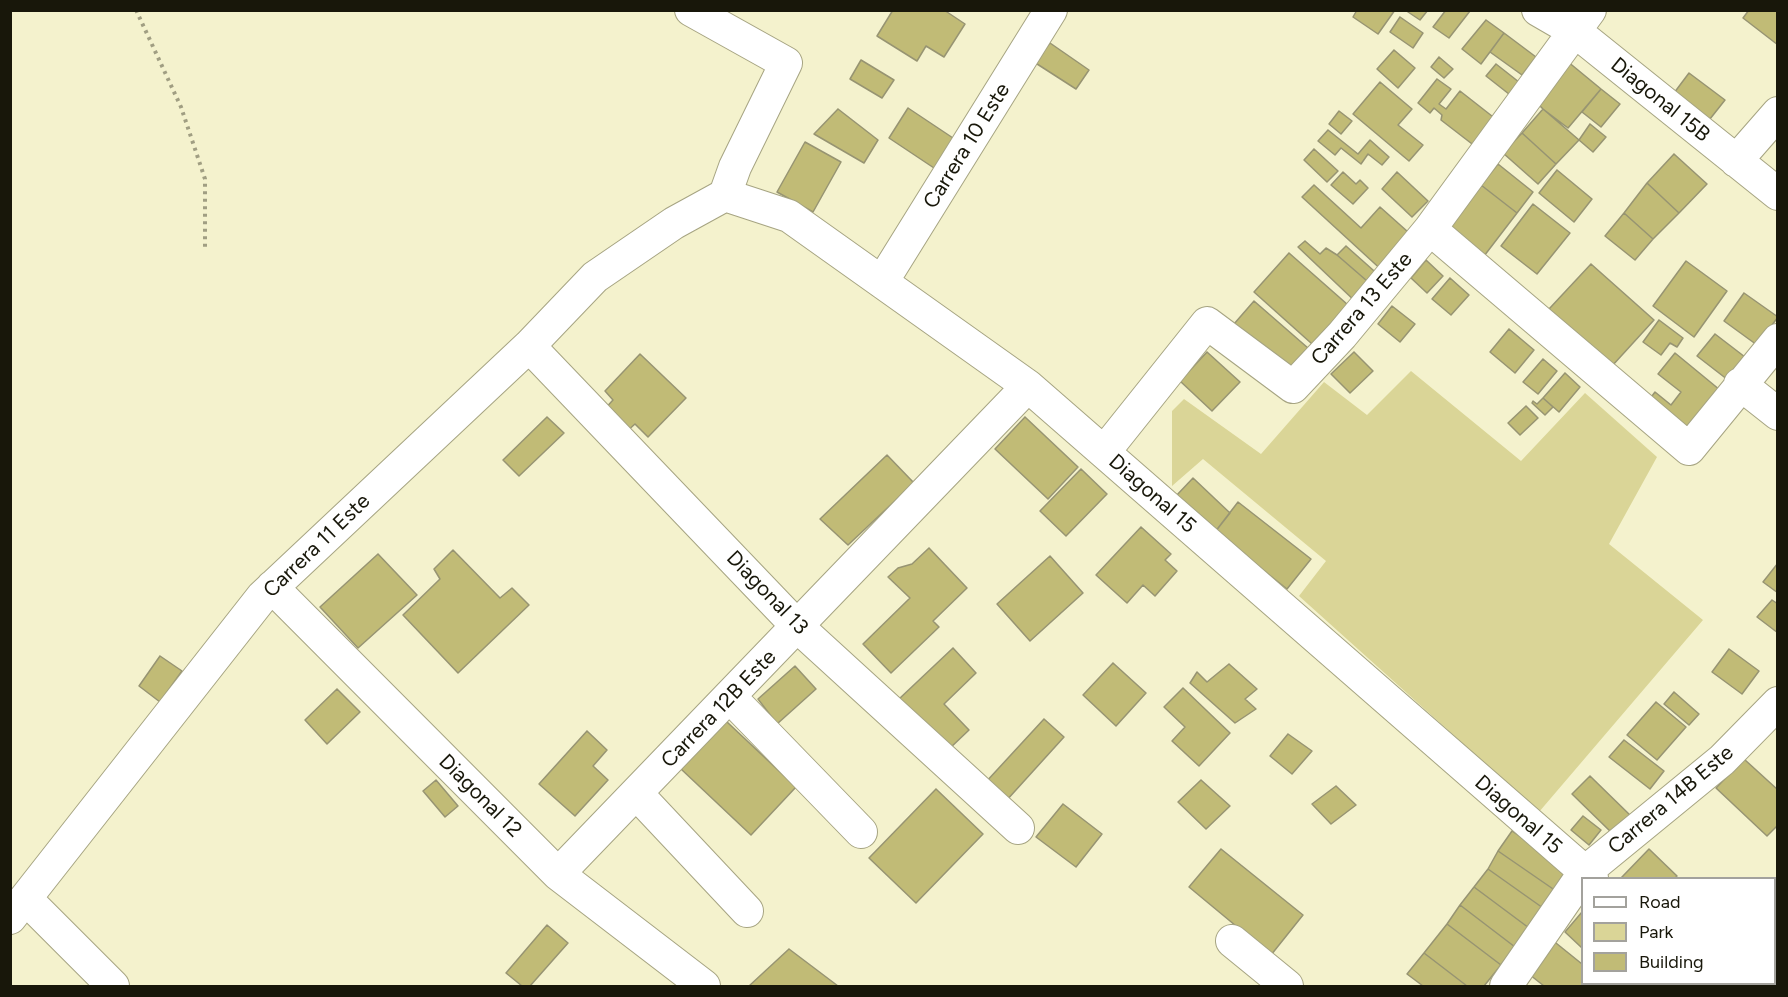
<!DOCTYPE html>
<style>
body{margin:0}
#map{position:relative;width:1788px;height:997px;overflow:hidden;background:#f4f2cd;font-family:Figtree,sans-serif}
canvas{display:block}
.frame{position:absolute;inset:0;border:12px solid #18170a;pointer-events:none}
.legend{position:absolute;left:1581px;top:877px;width:195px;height:108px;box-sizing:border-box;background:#fff;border:2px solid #a3a29d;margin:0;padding:8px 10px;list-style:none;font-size:18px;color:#18170a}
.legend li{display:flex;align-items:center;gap:12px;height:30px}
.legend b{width:30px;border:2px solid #a3a29d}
</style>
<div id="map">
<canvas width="1788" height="997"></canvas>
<div class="frame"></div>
<ul class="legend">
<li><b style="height:8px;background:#fff"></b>Road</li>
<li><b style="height:16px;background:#dad597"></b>Park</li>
<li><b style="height:16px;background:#c1bb76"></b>Building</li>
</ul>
</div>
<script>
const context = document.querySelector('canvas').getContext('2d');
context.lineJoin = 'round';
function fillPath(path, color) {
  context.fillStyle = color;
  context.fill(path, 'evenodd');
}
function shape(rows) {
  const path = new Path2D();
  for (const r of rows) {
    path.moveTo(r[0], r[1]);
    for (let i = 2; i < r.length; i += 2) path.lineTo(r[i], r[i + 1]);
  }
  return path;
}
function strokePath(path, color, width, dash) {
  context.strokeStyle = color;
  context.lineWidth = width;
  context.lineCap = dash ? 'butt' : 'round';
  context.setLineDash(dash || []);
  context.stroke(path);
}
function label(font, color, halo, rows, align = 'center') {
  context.font = font + ' Figtree,sans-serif';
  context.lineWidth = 4.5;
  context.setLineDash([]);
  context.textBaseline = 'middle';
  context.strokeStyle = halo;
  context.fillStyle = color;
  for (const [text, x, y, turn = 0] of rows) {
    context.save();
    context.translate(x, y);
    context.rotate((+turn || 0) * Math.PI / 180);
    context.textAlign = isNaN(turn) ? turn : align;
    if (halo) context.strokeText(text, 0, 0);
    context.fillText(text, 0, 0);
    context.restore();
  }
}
const green = shape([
 [1411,371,1521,461,1585,393,1657,457,1609,544,1703,620,1539,812,1299,596,1326,561,1203,459,1172,486,1172,411,1184,399,1261,454,1324,382,1367,415]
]);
const building = shape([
 [893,10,944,10,965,24,944,57,926,46,917,61,877,36,893,10],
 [1357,10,1395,10,1378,34,1353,17,1357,10],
 [1405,10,1428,10,1420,20,1405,10],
 [1446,10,1470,11,1449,38,1433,27,1446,10],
 [1749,10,1778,10,1778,45,1743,18,1749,10],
 [1400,17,1423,33,1413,48,1390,32,1400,17],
 [1486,20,1504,33,1481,64,1462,49,1486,20],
 [1504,33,1536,57,1522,75,1490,52,1504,33],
 [1050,43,1089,70,1076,89,1034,62,1050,43],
 [1394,50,1415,68,1398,88,1377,69,1394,50],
 [1439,57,1453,69,1444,78,1431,67,1439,57],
 [861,60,894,80,882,98,850,79,861,60],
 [1567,61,1601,89,1568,128,1543,109,1534,100,1567,61],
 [1496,64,1524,86,1514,98,1486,76,1496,64],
 [1689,73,1725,100,1706,124,1671,97,1689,73],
 [1437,79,1451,89,1439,104,1446,109,1460,91,1497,120,1476,147,1441,120,1442,115,1434,108,1430,113,1418,103,1437,79],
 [1380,82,1412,109,1398,125,1423,145,1409,161,1353,114,1380,82],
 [1601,89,1620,104,1601,127,1582,112,1601,89],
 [908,108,962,144,940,172,889,138,908,108],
 [838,109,878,140,864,163,814,134,838,109],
 [1543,109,1579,140,1556,164,1522,133,1543,109],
 [1339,111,1352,121,1341,134,1329,124,1339,111],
 [1590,124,1606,137,1593,152,1579,140,1590,124],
 [1328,130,1358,154,1370,140,1389,157,1382,165,1368,154,1361,164,1341,148,1335,155,1318,141,1328,130],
 [1522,133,1556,164,1538,184,1503,153,1522,133],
 [805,142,841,162,813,212,777,192,805,142],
 [1314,149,1338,171,1327,182,1304,160,1314,149],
 [1674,154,1707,184,1679,213,1647,183,1674,154],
 [1498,164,1533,192,1517,213,1481,185,1498,164],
 [1557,170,1592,199,1574,222,1539,193,1557,170],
 [1343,172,1356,184,1360,180,1368,188,1353,204,1331,185,1343,172],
 [1397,172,1428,201,1412,217,1382,189,1397,172],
 [1647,183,1679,213,1653,239,1624,213,1647,183],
 [1314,185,1361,228,1380,207,1417,240,1386,274,1302,197,1314,185],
 [1481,185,1517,213,1481,260,1445,233,1481,185],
 [1533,204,1570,233,1537,274,1501,246,1533,204],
 [1624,213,1653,239,1635,260,1605,236,1624,213],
 [1305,241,1320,254,1326,248,1337,255,1374,287,1358,304,1298,247,1305,241],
 [1346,246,1382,278,1374,287,1337,255,1346,246],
 [1289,253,1356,312,1321,352,1254,292,1289,253],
 [1426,260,1443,276,1427,293,1411,278,1426,260],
 [1686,261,1727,291,1694,337,1653,306,1686,261],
 [1591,264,1654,320,1612,366,1549,309,1591,264],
 [1450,278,1469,295,1451,315,1432,299,1450,278],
 [1744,293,1778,317,1757,345,1724,321,1744,293],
 [1254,301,1316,355,1293,378,1227,332,1254,301],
 [1392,306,1415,324,1400,342,1378,324,1392,306],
 [1659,320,1683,338,1677,347,1670,343,1661,355,1643,342,1659,320],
 [1509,329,1534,350,1515,373,1490,352,1509,329],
 [1715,334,1745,357,1728,380,1697,356,1715,334],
 [1207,352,1240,382,1212,411,1180,381,1207,352],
 [1354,352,1373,371,1350,393,1331,374,1354,352],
 [1675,353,1720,390,1687,430,1649,400,1655,392,1671,405,1681,392,1658,374,1675,353],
 [640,354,686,398,648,437,635,424,625,433,602,412,613,400,605,391,640,354],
 [1543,359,1557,371,1538,394,1523,382,1543,359],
 [1565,373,1580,387,1559,412,1543,398,1565,373],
 [1543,398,1553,407,1545,415,1532,403,1533,401,1537,404,1543,398],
 [1526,406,1538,418,1520,435,1508,423,1526,406],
 [547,417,564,433,519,476,503,460,547,417],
 [1025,417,1078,467,1048,499,995,449,1025,417],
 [887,455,914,483,848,545,820,519,887,455],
 [1081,469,1107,494,1066,536,1040,511,1081,469],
 [1193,478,1230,513,1215,532,1175,497,1193,478],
 [1238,502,1311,559,1287,589,1215,532,1238,502],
 [1141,527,1171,554,1165,560,1177,571,1155,596,1143,585,1127,603,1096,575,1141,527],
 [929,548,967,588,933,621,939,627,891,673,863,644,910,598,888,577,898,568,912,564,929,548],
 [453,550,500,598,512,588,529,605,458,673,403,615,440,579,434,569,453,550],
 [378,554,417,595,358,648,320,607,378,554],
 [1050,556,1083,593,1030,641,997,604,1050,556],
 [1778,563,1778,593,1763,582,1778,563],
 [1772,600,1778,604,1778,633,1757,617,1772,600],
 [953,648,976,673,944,704,969,730,948,750,899,699,953,648],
 [1729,649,1759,671,1742,694,1712,672,1729,649],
 [160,656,182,671,160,702,139,686,160,656],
 [1113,663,1146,693,1116,726,1083,695,1113,663],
 [1229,664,1257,689,1245,699,1256,709,1235,723,1190,683,1197,672,1207,682,1229,664],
 [795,666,816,689,777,724,758,699,795,666],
 [1183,688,1230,733,1199,766,1172,741,1185,727,1164,707,1183,688],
 [337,689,360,712,327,744,305,720,337,689],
 [1674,692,1699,714,1689,725,1664,704,1674,692],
 [1656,702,1686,727,1657,760,1627,735,1656,702],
 [1044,719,1064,737,1006,801,985,783,1044,719],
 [726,721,796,787,751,835,681,769,726,721],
 [587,731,607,750,593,766,608,780,575,816,539,784,587,731],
 [1288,734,1312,751,1292,774,1270,756,1288,734],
 [1624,740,1664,771,1650,789,1609,757,1624,740],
 [1744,759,1778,790,1778,825,1767,836,1716,788,1744,759],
 [1590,776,1632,817,1614,835,1572,794,1590,776],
 [436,780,458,806,445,817,423,791,436,780],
 [1201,780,1230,806,1206,829,1178,802,1201,780],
 [1336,786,1356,805,1331,824,1312,804,1336,786],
 [936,789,983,834,916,903,869,858,936,789],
 [1063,804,1102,834,1076,867,1036,837,1063,804],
 [1583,816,1601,830,1589,845,1571,830,1583,816],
 [1512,831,1570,870,1556,891,1498,851,1512,831],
 [1221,849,1303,915,1271,955,1189,887,1221,849],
 [1649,849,1677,876,1675,878,1621,878,1649,849],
 [1498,851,1556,891,1543,908,1488,869,1498,851],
 [1488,869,1543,908,1529,928,1474,887,1488,869],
 [1474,887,1529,928,1515,947,1460,905,1474,887],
 [1460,905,1515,947,1501,965,1447,924,1460,905],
 [1582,912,1582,948,1565,932,1582,912],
 [1447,924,1501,965,1484,986,1467,986,1424,953,1447,924],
 [547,925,568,943,530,986,522,986,506,973,547,925],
 [1551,939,1582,964,1582,984,1607,984,1604,986,1587,986,1585,984,1583,986,1544,986,1525,971,1551,939],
 [789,949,838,986,749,986,789,949],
 [1424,953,1467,986,1423,986,1407,974,1424,953],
 [1774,966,1778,969,1778,986,1748,986,1744,984,1774,984,1774,966],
 [1622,984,1676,984,1679,986,1619,986,1622,984]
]);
const path = shape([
 [136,10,181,107,205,179,205,247]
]);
const street = shape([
 [691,10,786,63,735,167,725,195],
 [1538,10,1576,32,1778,194],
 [1736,161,1778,113],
 [1430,229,1689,449,1778,340],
 [882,282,1051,10],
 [529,346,798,627,1018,828],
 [1740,384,1778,414],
 [1104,452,1207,323,1293,387,1342,335,1430,229,1590,10],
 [272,587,558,874,704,986],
 [730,697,861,832],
 [637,794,747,911],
 [558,874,1028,386],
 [26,899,113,986],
 [10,918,262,597,529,346,595,277,674,223,725,195,789,216,1028,386,1592,878],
 [1232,941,1287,986],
 [1720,984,1723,986],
 [1506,986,1584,873,1722,760,1778,703]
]);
const streetNames = [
 ["Diagonal 15B",1660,100,39],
 ["Carrera 10 Este",967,146,-58],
 ["Carrera 13 Este",1362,309,-49],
 ["Diagonal 15",1152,494,41],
 ["Carrera 11 Este",317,546,-44],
 ["Diagonal 13",767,593,46],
 ["Carrera 12B Este",719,709,-46],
 ["Diagonal 12",480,796,45],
 ["Carrera 14B Este",1671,800,-40],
 ["Diagonal 15",1518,815,41]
];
fillPath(green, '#dad597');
fillPath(building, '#c1bb76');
strokePath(building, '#979472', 1.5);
strokePath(street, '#a6a482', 34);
strokePath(path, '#a09e82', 4, [3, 4.5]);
strokePath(street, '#fff', 32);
label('21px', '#18170a', '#fff', streetNames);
</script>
